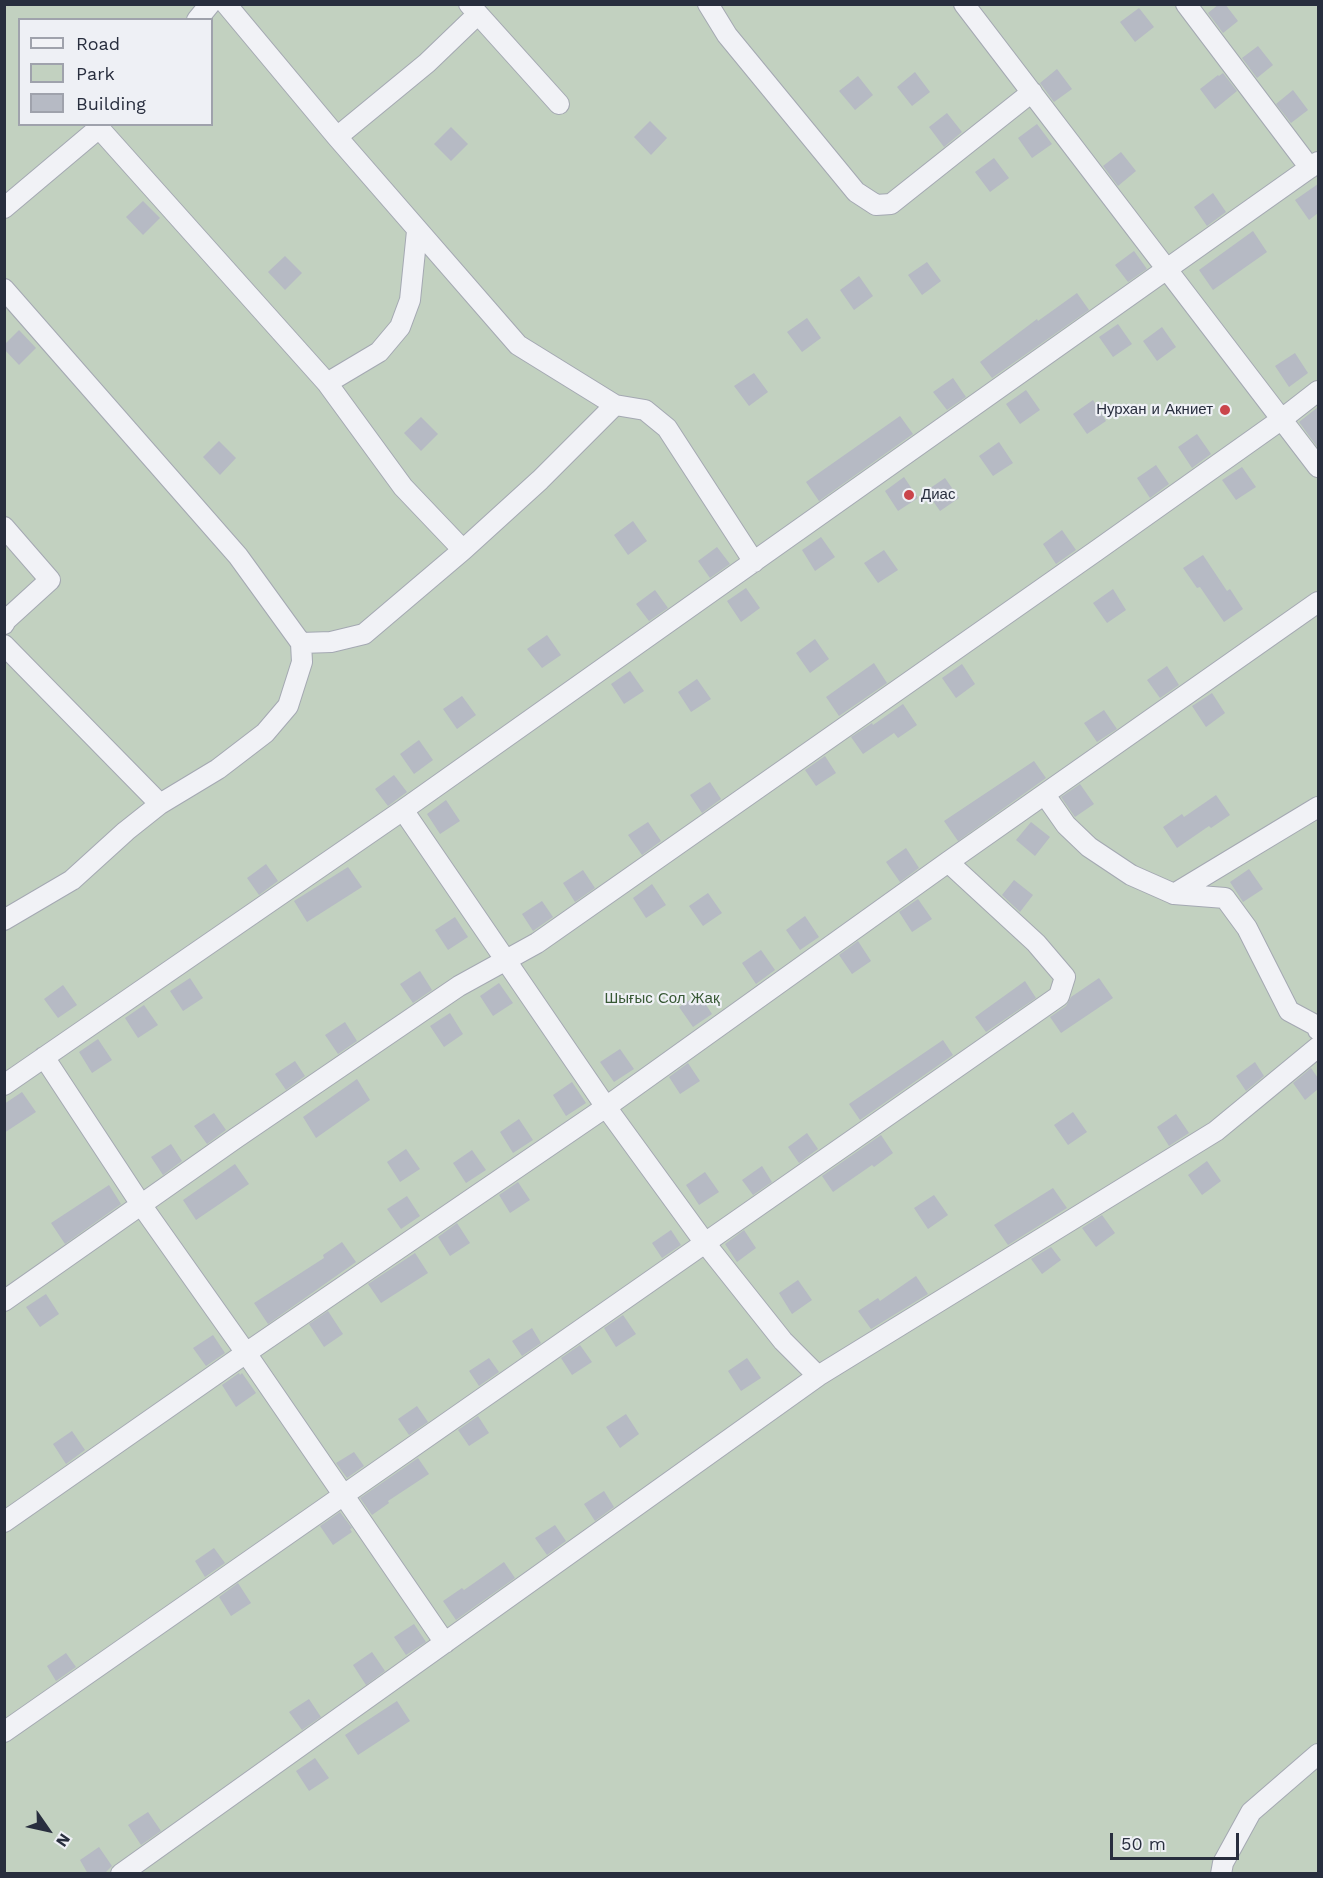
<!DOCTYPE html>
<meta charset="utf-8">
<style>
body{margin:0}
#map{position:relative;width:1323px;height:1878px;overflow:hidden;background:#dee1e8;font-family:"Work Sans",sans-serif}
canvas{display:block}
.frame{position:absolute;inset:0;border:6px solid #282e3e;pointer-events:none}
.legend{position:absolute;left:18px;top:18px;width:195px;height:108px;box-sizing:border-box;background:#eef0f5;border:2px solid #9fa2ac;margin:0;padding:8px 10px;list-style:none;font-size:18px;color:#282e3e}
.legend li{display:flex;align-items:center;gap:12px;height:30px}
.legend b{width:30px;border:2px solid #9fa2ac}
.north{position:absolute;left:18px;top:1800px;width:60px;height:60px;-webkit-text-stroke:4px #eef0f5;paint-order:stroke;rotate:124deg;font-size:16px;font-weight:700;line-height:24px;text-align:center;color:#282e3e}
.north::after{content:'';display:block;margin:auto;width:21px;height:27px;background:#282e3e;clip-path:polygon(50% 0,100% 100%,50% 72%,0 100%)}
.scale{position:absolute;left:1110px;top:1833px;width:129px;height:27px;box-sizing:border-box;border:3px solid #282e3e;border-top:0;padding-left:8px;font-size:18px;line-height:21px;white-space:nowrap;color:#282e3e;-webkit-text-stroke:4px #eef0f5;paint-order:stroke}
</style>
<div id="map">
<canvas width="1323" height="1878"></canvas>
<div class="frame"></div>
<ul class="legend">
<li><b style="height:8px;background:#f1f2f6"></b>Road</li>
<li><b style="height:16px;background:#c2d1c0"></b>Park</li>
<li><b style="height:16px;background:#b6bac4"></b>Building</li>
</ul>
<div class="north">N</div>
<div class="scale">50 m</div>
</div>
<script>
const context = document.querySelector('canvas').getContext('2d');
context.lineJoin = 'round';
function fillPath(path, color) {
  context.fillStyle = color;
  context.fill(path, 'evenodd');
}
function shape(rows) {
  const path = new Path2D();
  for (const r of rows) {
    path.moveTo(r[0], r[1]);
    for (let i = 2; i < r.length; i += 2) path.lineTo(r[i], r[i + 1]);
  }
  return path;
}
function strokePath(path, color, width, dash) {
  context.strokeStyle = color;
  context.lineWidth = width;
  context.lineCap = dash ? 'butt' : 'round';
  context.setLineDash(dash || []);
  context.stroke(path);
}
function label(font, color, halo, rows, align = 'center') {
  context.font = font + ' "Work Sans",sans-serif';
  context.lineWidth = 4.5;
  context.setLineDash([]);
  context.textBaseline = 'middle';
  context.strokeStyle = halo;
  context.fillStyle = color;
  for (const [text, x, y, turn = 0] of rows) {
    context.save();
    context.translate(x, y);
    context.rotate((+turn || 0) * Math.PI / 180);
    context.textAlign = isNaN(turn) ? turn : align;
    if (halo) context.strokeText(text, 0, 0);
    context.fillText(text, 0, 0);
    context.restore();
  }
}
const green = shape([
 [5,5,1318,5,1318,1873,5,1874],
 [20,20,212,20,212,124,20,124]
]);
const building = shape([
 [1219,4,1225,4,1238,21,1223,33,1208,13],
 [1139,8,1154,27,1135,42,1120,22],
 [1258,46,1273,65,1257,78,1242,58],
 [1057,69,1072,89,1054,102,1040,83],
 [915,72,930,92,912,106,897,87],
 [1223,73,1237,91,1215,109,1200,89,1218,75,1219,76],
 [858,76,873,95,855,110,839,91],
 [1293,90,1308,110,1291,123,1276,104],
 [947,113,962,132,944,147,929,127],
 [650,121,667,138,651,155,634,137],
 [1037,124,1052,144,1032,158,1018,138],
 [451,127,468,144,451,161,434,144],
 [1121,152,1136,171,1118,186,1103,166],
 [994,158,1009,178,990,192,975,172],
 [1318,184,1318,213,1309,220,1295,200],
 [1213,193,1226,212,1207,226,1194,207],
 [143,201,160,218,143,235,126,217],
 [1253,231,1267,252,1213,290,1199,270],
 [1134,251,1147,269,1128,282,1115,265],
 [285,256,302,273,285,290,268,272],
 [927,262,941,281,922,295,908,275],
 [859,276,873,296,854,310,840,290],
 [1077,293,1089,310,992,378,980,362,1037,319,1038,321],
 [807,318,821,338,802,352,787,332],
 [1118,324,1132,344,1113,357,1099,337],
 [1162,327,1176,347,1157,361,1143,341],
 [19,330,36,348,19,365,4,349,4,345],
 [1295,353,1308,373,1289,387,1275,366],
 [754,373,768,392,749,406,734,386],
 [953,378,966,397,947,410,933,392],
 [1026,390,1040,410,1020,424,1006,404],
 [1093,400,1106,421,1087,434,1073,414],
 [1318,407,1318,448,1299,422],
 [900,416,913,434,819,501,806,482],
 [421,417,438,434,421,451,404,433],
 [1197,434,1211,454,1192,468,1178,447],
 [219,441,236,458,220,475,203,457],
 [999,442,1013,463,993,476,979,456],
 [1156,465,1169,484,1150,498,1137,478],
 [1242,467,1256,487,1236,500,1222,480],
 [904,477,918,498,898,511,885,491],
 [945,478,959,498,940,511,926,491],
 [633,521,647,541,628,555,614,535],
 [1062,530,1076,550,1056,564,1043,544],
 [821,537,835,557,815,571,802,550],
 [717,547,730,564,710,578,698,561],
 [884,550,898,570,878,583,864,563],
 [1203,555,1227,591,1230,589,1243,609,1224,622,1200,587,1197,588,1183,568],
 [746,588,760,608,741,622,727,601],
 [1113,589,1126,610,1107,623,1093,603],
 [655,590,668,608,649,621,636,604],
 [547,635,561,655,542,668,527,649],
 [815,639,829,659,810,673,796,653],
 [874,663,887,683,839,716,826,697],
 [962,664,975,684,956,698,942,678],
 [1167,666,1179,685,1160,698,1147,680],
 [630,671,644,691,624,704,611,684],
 [697,679,711,699,691,712,678,692],
 [1212,693,1225,713,1206,727,1192,706],
 [462,696,476,715,457,729,443,709],
 [903,704,917,725,898,738,894,733,863,754,851,737,872,723,873,725],
 [1104,710,1117,729,1097,742,1084,723],
 [419,740,433,760,414,774,400,754],
 [825,756,836,773,816,786,805,770],
 [1034,761,1046,778,958,841,944,821],
 [394,775,407,792,388,806,375,789],
 [710,782,721,799,702,813,690,795],
 [1080,784,1094,804,1075,817,1061,797],
 [1216,795,1230,815,1211,828,1209,826,1177,848,1163,827,1182,814,1184,817],
 [446,800,460,821,440,834,427,814],
 [648,822,661,841,642,855,628,835],
 [1031,822,1050,837,1035,856,1016,840],
 [906,848,919,868,900,882,886,862],
 [266,864,278,881,259,895,247,878],
 [348,867,362,887,307,922,294,901],
 [1249,869,1263,889,1243,902,1230,882],
 [583,870,595,888,575,902,563,883],
 [1014,880,1033,895,1020,912,1002,895],
 [652,884,666,905,646,918,633,898],
 [708,893,722,913,703,926,689,906],
 [918,899,932,919,912,932,899,912],
 [542,901,553,917,533,931,522,914],
 [805,916,819,937,800,950,786,930],
 [455,917,468,937,448,950,435,930],
 [858,941,871,961,852,974,839,955],
 [761,950,775,970,756,984,742,963],
 [420,971,432,990,413,1003,400,984],
 [190,978,203,998,183,1011,170,991],
 [1099,978,1113,998,1061,1033,1050,1017,1066,1006,1071,997],
 [1025,981,1036,998,986,1032,975,1017],
 [499,983,513,1003,493,1016,480,996],
 [63,985,77,1005,58,1018,44,999],
 [699,994,712,1014,693,1027,679,1007],
 [144,1005,158,1025,138,1038,125,1018],
 [450,1013,463,1034,444,1047,430,1026],
 [345,1022,357,1041,338,1054,325,1035],
 [98,1039,112,1060,92,1073,79,1052],
 [943,1040,953,1055,860,1120,849,1104],
 [620,1049,634,1069,614,1082,600,1062],
 [295,1061,305,1076,286,1090,275,1074],
 [1255,1062,1264,1076,1246,1091,1236,1076],
 [688,1063,700,1081,680,1094,669,1077],
 [1311,1068,1318,1078,1318,1089,1305,1100,1293,1083],
 [357,1079,370,1100,316,1138,303,1117],
 [572,1082,586,1103,566,1116,553,1095],
 [22,1092,36,1112,4,1133,4,1104],
 [1073,1112,1087,1132,1068,1145,1054,1125],
 [214,1113,226,1130,207,1144,194,1126],
 [1176,1114,1189,1133,1169,1146,1157,1127],
 [519,1119,533,1140,513,1153,500,1132],
 [807,1133,818,1149,799,1163,788,1147],
 [881,1135,893,1153,874,1167,872,1165,833,1192,822,1176],
 [171,1144,182,1161,163,1175,151,1157],
 [406,1149,420,1169,400,1182,387,1162],
 [472,1150,486,1170,466,1183,453,1163],
 [1207,1161,1221,1181,1202,1195,1188,1175],
 [235,1164,249,1184,196,1220,183,1200],
 [762,1166,772,1182,753,1195,742,1180],
 [705,1172,719,1192,699,1205,686,1185],
 [518,1182,530,1200,510,1213,499,1195],
 [109,1185,121,1204,65,1244,51,1223],
 [1053,1188,1067,1208,1008,1245,994,1225],
 [934,1195,948,1215,928,1229,914,1208],
 [407,1196,420,1216,401,1229,387,1209],
 [1102,1215,1115,1233,1096,1247,1082,1228],
 [457,1223,470,1243,450,1256,438,1237],
 [671,1230,681,1245,662,1258,652,1243],
 [744,1230,756,1248,737,1262,725,1244],
 [342,1242,356,1262,268,1324,254,1303,324,1258,323,1255],
 [1051,1247,1061,1260,1042,1274,1031,1259],
 [415,1253,428,1273,381,1303,368,1284],
 [916,1276,928,1294,871,1329,858,1311,878,1298,880,1301],
 [798,1280,812,1300,792,1314,779,1293],
 [46,1294,59,1314,40,1327,26,1307],
 [328,1311,343,1334,324,1347,309,1324],
 [623,1315,636,1334,616,1347,604,1328],
 [532,1328,541,1343,522,1356,512,1341],
 [213,1335,225,1353,206,1366,193,1348],
 [580,1345,592,1362,572,1375,561,1358],
 [489,1358,499,1372,479,1386,469,1371],
 [747,1358,761,1378,741,1391,728,1371],
 [239,1373,240,1375,242,1373,256,1393,236,1407,222,1385],
 [417,1406,428,1422,409,1435,398,1419],
 [626,1414,639,1434,620,1448,606,1427],
 [478,1416,489,1433,469,1446,458,1430],
 [72,1431,85,1450,66,1464,53,1444],
 [354,1452,364,1466,347,1478,336,1463],
 [418,1458,429,1474,388,1501,389,1503,372,1515,360,1498],
 [604,1491,614,1507,595,1521,584,1504],
 [340,1512,352,1528,350,1529,352,1532,333,1545,320,1526],
 [555,1525,566,1541,547,1555,535,1538],
 [214,1548,225,1563,205,1577,195,1561],
 [504,1562,515,1578,456,1620,443,1601,462,1588,464,1590],
 [238,1583,251,1603,231,1616,219,1597],
 [414,1624,426,1642,406,1655,394,1637],
 [372,1652,385,1671,366,1685,353,1665],
 [66,1653,76,1667,56,1681,47,1666],
 [309,1699,321,1717,302,1730,289,1712],
 [397,1701,410,1721,358,1755,345,1735],
 [315,1758,329,1778,309,1791,296,1771],
 [148,1812,161,1831,141,1845,128,1825],
 [99,1847,112,1866,104,1874,88,1874,80,1860]
]);
const minor = shape([
 [226,4,337,137,518,345,615,405,645,410,667,428,754,562],
 [469,4,559,104],
 [708,4,727,35,856,192,876,205,891,204,1032,92],
 [964,4,1318,467],
 [1186,4,1310,168],
 [197,20,210,4],
 [337,137,427,63,478,14],
 [4,208,99,128,327,383,379,352,400,327,410,300,417,231],
 [4,289,238,556,301,643,331,642,364,634,463,550,540,480,615,405],
 [327,383,403,487,463,550],
 [4,527,50,580,6,620,4,624],
 [4,645,160,804],
 [1045,795,1066,825,1089,847,1131,875,1174,894,1318,807],
 [403,810,606,1107,705,1243,783,1341,818,1376],
 [1174,894,1225,898,1247,928,1289,1011,1317,1026,1318,1030],
 [4,920,72,880,126,831,160,804,218,769,265,733,288,706,302,662,301,643],
 [44,1057,142,1206,246,1353,445,1643],
 [4,1085,403,810,1318,162],
 [4,1301,236,1138,459,986,537,943,1096,551,1282,419,1318,391],
 [4,1522,246,1353,606,1107,948,862,1318,602],
 [4,1732,1059,996,1065,977,1036,943,948,862],
 [121,1874,818,1376,1216,1131,1318,1047],
 [1221,1874,1223,1863,1251,1812,1318,1754]
]);
const markers = [
 [1225,410,6,"#ca454b"],
 [909,495,6,"#ca454b"]
];
const poiNames = [
 ["Нурхан и Акниет",1213,410],
 ["Диас",921,495,"left"]
];
const parkNames = [
 ["Шығыс Сол Жақ",662,999]
];
fillPath(green, '#c2d1c0');
fillPath(building, '#b6bac4');
strokePath(minor, '#a4a8b2', 22);
strokePath(minor, '#f1f2f6', 20);
for (const [x, y, r, color] of markers) {
  const dot = new Path2D();
  dot.arc(x, y, r, 0, 2 * Math.PI);
  context.fillStyle = color;
  context.fill(dot);
  strokePath(dot, '#eef0f5', 2);
}
label('15px', '#282e3e', '#eef0f5', poiNames, 'right');
label('15px', '#385935', '#eef0f5', parkNames);
</script>
